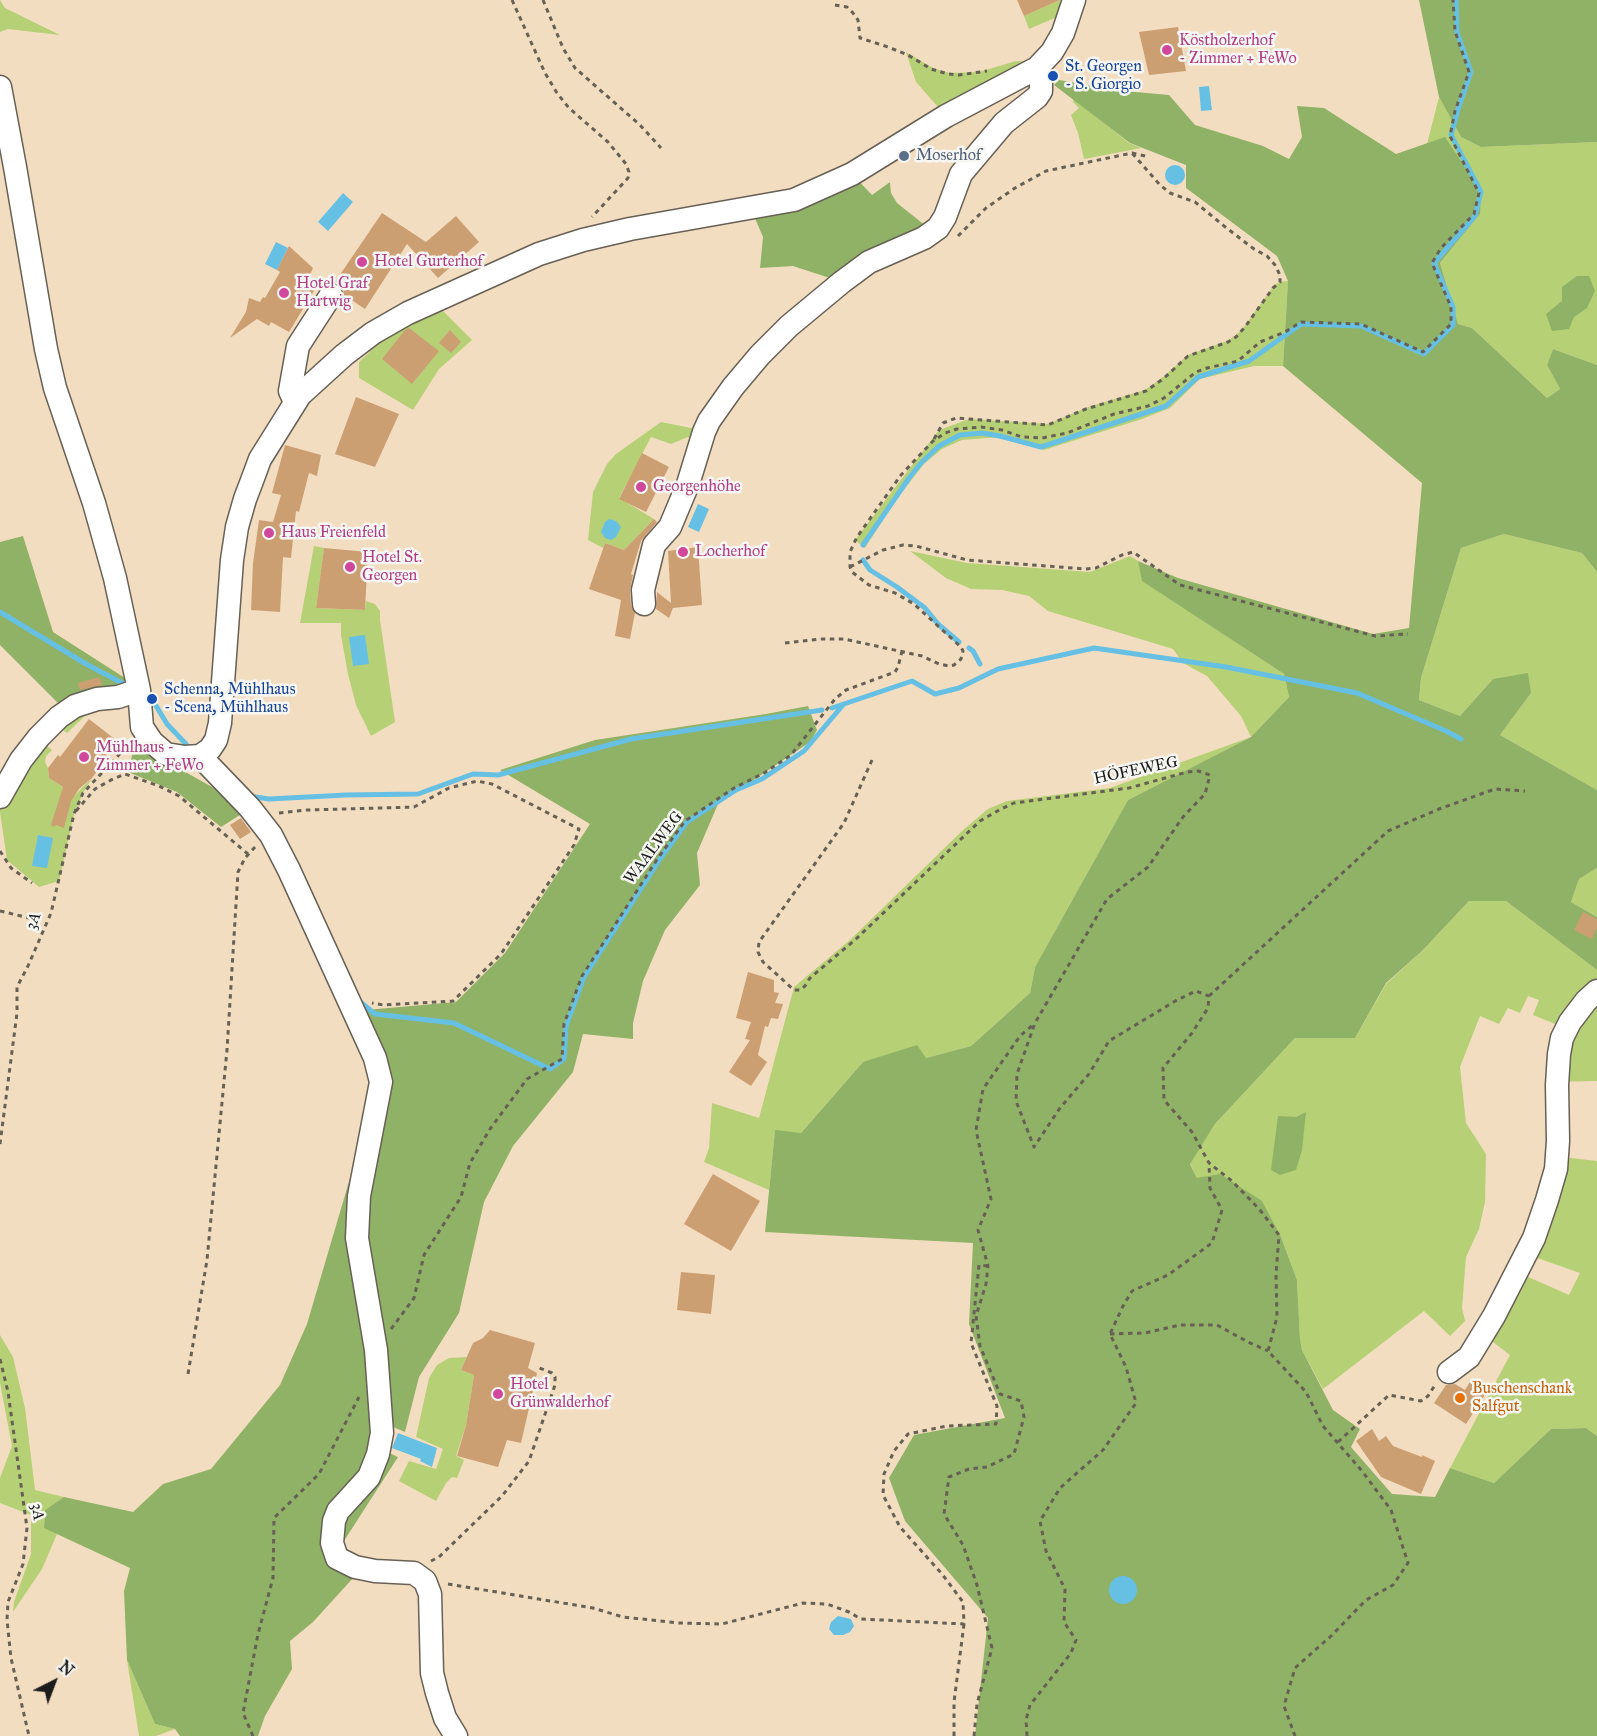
<!DOCTYPE html>
<meta charset="utf-8">
<style>
body{margin:0}
#map{position:relative;width:1597px;height:1736px;overflow:hidden;background:#f3ddc0;font-family:"IM FELL Great Primer",serif}
canvas{display:block}
.north{position:absolute;left:24px;top:1652px;width:60px;height:60px;-webkit-text-stroke:4px #f6f6f2;paint-order:stroke;rotate:42deg;font-size:16px;font-weight:700;line-height:24px;text-align:center;color:#1c1c1c}
.north::after{content:'';display:block;margin:auto;width:21px;height:27px;background:#1c1c1c;clip-path:polygon(50% 0,100% 100%,50% 72%,0 100%)}
</style>
<div id="map">
<canvas width="1597" height="1736"></canvas>
<div class="north">N</div>
</div>
<script>
const context = document.querySelector('canvas').getContext('2d');
context.lineJoin = 'round';
function fillPath(path, color) {
  context.fillStyle = color;
  context.fill(path, 'evenodd');
}
function shape(rows) {
  const path = new Path2D();
  for (const r of rows) {
    if (r.length === 3) {
      path.moveTo(r[0] + r[2], r[1]);
      path.arc(r[0], r[1], r[2], 0, 2 * Math.PI);
      continue;
    }
    path.moveTo(r[0], r[1]);
    for (let i = 2; i < r.length; i += 2) path.lineTo(r[i], r[i + 1]);
  }
  return path;
}
function strokePath(path, color, width, dash) {
  context.strokeStyle = color;
  context.lineWidth = width;
  context.lineCap = dash ? 'butt' : 'round';
  context.setLineDash(dash || []);
  context.stroke(path);
}
function label(font, color, halo, rows, align = 'center') {
  context.font = font + ' "IM FELL Great Primer",serif';
  context.lineWidth = 5;
  context.setLineDash([]);
  context.textBaseline = 'middle';
  context.strokeStyle = halo;
  context.fillStyle = color;
  for (const [text, x, y, turn = 0] of rows) {
    context.save();
    context.translate(x, y);
    context.rotate((+turn || 0) * Math.PI / 180);
    context.textAlign = isNaN(turn) ? turn : align;
    if (halo) context.strokeText(text, 0, 0);
    context.fillText(text, 0, 0);
    context.restore();
  }
}
const green = shape([
 [0,0,5,8,60,35,8,29,0,32],
 [1060,0,1061,0,1057,17,1029,29,1024,16],
 [906,52,933,68,949,73,979,72,1016,61,1031,62,938,107,916,82],
 [1439,97,1461,137,1481,147,1597,142,1597,365,1553,349,1547,365,1560,389,1547,398,1472,328,1458,324,1440,263,1480,214,1445,138,1427,144],
 [1074,99,1129,143,1141,148,1084,159,1078,133,1071,115,1079,108,1073,102],
 [1288,281,1283,366,1254,366,1200,379,1170,408,1142,419,1044,450,1000,437,962,440,942,449,924,464,895,501,865,548,855,540,939,430,969,419,1048,424,1088,407,1145,390,1163,377,1188,355,1227,341,1236,335,1244,327,1272,288,1279,282],
 [438,306,472,340,439,369,413,410,359,378,359,362,395,328],
 [661,422,696,429,692,441,688,437,671,444,651,437,619,498,654,519,624,550,605,543,603,548,588,540,593,492,607,464,616,454],
 [1504,534,1582,553,1597,572,1597,790,1500,735,1531,693,1493,679,1460,716,1419,700,1421,678,1461,548],
 [314,546,324,548,316,608,365,610,366,601,375,604,380,611,380,620,395,722,371,736,356,705,348,674,341,635,341,623,300,623],
 [910,551,967,563,1090,572,1130,556,1138,561,1143,581,1284,674,1289,697,1251,737,1128,800,1035,967,1030,993,971,1046,926,1058,863,1062,800,1134,775,1131,769,1190,704,1162,709,1148,712,1103,759,1118,794,987,850,940,963,830,988,809,1007,801,1110,788,1251,737,1241,716,1207,676,1183,663,1173,649,1048,611,1029,596,1002,590,971,589,946,578],
 [89,712,67,733,60,728,45,745,52,750,46,756,45,762,48,768,49,778,75,795,92,778,83,793,74,814,59,881,39,887,7,860,0,812,0,797,59,717],
 [1597,868,1597,917,1571,902,1579,879],
 [1469,901,1506,901,1597,970,1597,1081,1550,1082,1560,1026,1533,1015,1539,1000,1528,996,1520,1013,1508,1008,1499,1024,1480,1016,1460,1067,1466,1123,1486,1154,1485,1202,1479,1229,1466,1257,1462,1308,1465,1321,1450,1336,1424,1311,1323,1389,1302,1350,1300,1340,1297,1280,1281,1237,1197,1178,1190,1163,1215,1124,1295,1038,1355,1038,1386,984,1422,951],
 [1554,1156,1597,1161,1597,1436,1586,1428,1551,1429,1494,1483,1450,1468,1510,1355,1480,1332,1526,1276,1569,1295,1580,1273,1523,1253],
 [0,1335,13,1357,25,1408,35,1490,64,1497,45,1510,44,1527,57,1534,42,1569,13,1612,14,1602,31,1554,31,1515,0,1503,0,1478,12,1446,0,1383],
 [467,1357,461,1370,474,1375,466,1425,456,1456,464,1460,457,1478,452,1477,446,1483,436,1501,399,1481,409,1461,436,1469,443,1449,416,1437,429,1378,437,1365,449,1358],
 [127,1660,155,1724,175,1729,156,1736,139,1736]
]);
const forest = shape([
 [1419,0,1597,0,1597,142,1481,147,1461,137,1439,97],
 [1059,80,1124,91,1169,95,1195,125,1263,146,1289,159,1302,137,1297,106,1324,108,1396,154,1445,137,1481,191,1480,214,1440,263,1458,324,1472,328,1547,398,1560,389,1547,365,1553,349,1597,365,1597,572,1582,553,1504,534,1461,548,1421,678,1419,700,1460,716,1493,679,1528,673,1531,693,1500,735,1597,790,1597,868,1579,879,1571,902,1597,917,1597,970,1506,901,1469,901,1422,951,1386,983,1355,1038,1295,1038,1215,1124,1190,1164,1197,1178,1220,1174,1262,1201,1281,1237,1297,1280,1300,1339,1302,1350,1333,1410,1360,1429,1351,1447,1392,1494,1435,1497,1450,1468,1494,1483,1551,1429,1586,1428,1597,1436,1597,1736,975,1736,988,1618,905,1521,889,1478,914,1435,1005,1418,969,1324,973,1243,765,1232,775,1130,801,1133,863,1062,917,1045,926,1058,971,1046,1030,993,1035,967,1128,800,1251,737,1289,697,1284,674,1142,581,1138,561,1178,578,1373,634,1409,628,1422,483,1283,366,1288,281,1277,256,1186,188,1186,165,1130,143,1054,85],
 [852,174,872,195,890,182,891,193,897,203,931,230,842,282,793,266,760,268,763,237,751,209],
 [1577,276,1589,276,1595,291,1587,308,1574,317,1569,329,1552,331,1546,314,1562,301,1562,287],
 [23,536,53,632,125,678,120,692,58,703,0,645,0,542],
 [808,706,817,730,810,742,718,804,697,853,700,885,665,930,643,981,633,1023,633,1039,583,1034,573,1072,513,1146,484,1202,459,1313,419,1377,405,1432,393,1427,387,1452,398,1457,333,1558,354,1577,313,1622,290,1641,292,1669,265,1716,258,1736,180,1736,175,1729,155,1724,127,1660,124,1591,130,1568,44,1528,45,1510,64,1497,133,1512,163,1484,211,1469,280,1385,307,1324,371,1107,366,1010,456,1002,505,953,590,824,500,770,595,740,766,714],
 [144,751,160,764,180,769,221,792,243,813,221,827,177,792,128,772,133,752],
 [1306,1112,1302,1150,1296,1170,1280,1175,1271,1170,1278,1116,1296,1117]
]);
const water = shape([
 [1209,86,1212,110,1201,111,1199,87],
 [1175,175,10],
 [343,193,353,202,328,231,318,222],
 [276,242,288,248,277,270,265,264],
 [698,504,709,509,699,532,688,527],
 [609,519,616,521,621,527,616,537,611,540,605,538,601,532,605,522],
 [365,635,369,664,353,666,349,637],
 [38,835,53,838,47,868,32,866],
 [398,1433,437,1448,432,1467,420,1461,421,1459,392,1448],
 [1123,1590,14],
 [838,1616,851,1619,854,1626,850,1632,843,1635,834,1635,829,1629,831,1622]
]);
const stream = shape([
 [863,545,909,478,921,463,939,446,960,435,982,433,1000,436,1041,447,1166,406,1198,377,1249,361,1301,324,1361,326,1424,354,1453,325,1453,307,1434,263,1475,216,1481,192,1451,135,1458,109,1471,72,1457,32,1456,0],
 [863,560,870,570,897,587,925,608,938,624,959,642],
 [0,612,86,664,124,684],
 [969,648,973,651,980,664],
 [155,704,167,724,186,744],
 [832,708,912,681,935,694,959,688,998,669,1094,648,1226,667,1357,693,1446,731,1461,739],
 [249,796,269,799,346,795,418,794,473,774,498,775,631,739,822,710],
 [358,1000,375,1014,454,1023,550,1069,564,1059,566,1026,584,977,660,859,687,822,736,790,762,779,804,751,843,705]
]);
const building = shape([
 [1017,0,1060,0,1024,16],
 [1178,27,1186,71,1149,75,1139,32],
 [382,213,426,242,456,216,479,242,438,278,407,244,365,309,344,295,343,288,335,282],
 [289,246,313,268,307,281,317,286,289,332,271,322,269,326,257,319,230,338,246,312,249,298,260,302,263,297,265,298,280,272,277,270],
 [409,328,439,351,412,384,382,359,405,330],
 [450,330,461,342,451,353,439,343],
 [356,397,399,414,375,467,335,454],
 [285,445,321,455,317,476,309,473,299,512,296,511,291,558,283,557,280,612,251,610,253,563,259,520,273,522,281,495,272,493],
 [642,453,669,467,646,512,619,499],
 [654,519,657,522,641,541,631,574,633,575,630,591,631,605,635,613,630,639,615,636,621,600,589,589,605,543,624,550],
 [698,547,702,605,673,608,669,618,656,609,657,592,671,603,668,551],
 [324,548,368,552,365,610,316,608],
 [99,677,102,685,80,690,78,683],
 [89,719,116,740,106,756,107,758,92,778,79,789,71,801,64,828,56,825,54,827,51,825,63,787,49,778,48,768,58,755,60,757],
 [241,818,251,832,240,839,230,825],
 [1583,912,1597,919,1597,928,1592,939,1574,930],
 [748,972,774,980,774,992,779,993,775,1003,783,1004,778,1019,771,1018,768,1027,765,1026,758,1055,767,1062,751,1086,729,1072,750,1040,745,1039,751,1022,736,1018],
 [713,1174,760,1201,731,1251,684,1224],
 [681,1272,715,1275,711,1314,677,1310],
 [490,1330,535,1343,528,1368,537,1373,521,1443,507,1440,498,1467,457,1456,466,1425,474,1375,461,1370,473,1343,483,1338],
 [1470,1382,1486,1393,1466,1424,1434,1403,1446,1385,1455,1384,1465,1390],
 [1372,1429,1379,1441,1386,1436,1393,1446,1422,1457,1422,1455,1435,1461,1421,1494,1381,1477,1356,1441]
]);
const path = shape([
 [512,0,545,73,557,93,569,108,608,142,626,164,629,172,628,178,592,217],
 [543,0,563,48,575,68,640,125,661,148],
 [835,5,847,7,853,13,858,20,860,38,888,47,908,55,931,69,948,74,959,75,987,71],
 [958,236,986,208,1015,188,1046,171,1132,153,1149,157],
 [934,439,943,423,956,418,1048,425,1086,409,1146,391,1163,379,1188,356,1228,342,1236,337,1245,327,1273,288,1280,282,1280,275,1275,265,1267,256,1254,249,1224,226,1195,202,1170,193,1160,185,1132,153],
 [850,567,883,550,903,545,916,546,967,560,1086,569,1096,568,1122,555,1133,552,1180,585,1375,636,1408,634],
 [785,643,822,639,844,639,922,656,939,664,949,666,954,665,961,659,963,651,961,647,914,604,895,593,869,585,852,572,850,567,850,552,857,537,901,475,933,441,945,433,957,429,981,427,1002,430,1022,437,1042,438,1067,433,1114,414,1148,406,1164,398,1196,372,1207,368,1238,361,1260,342,1285,332,1301,322,1361,324,1423,352,1451,324,1451,307,1432,263,1441,248,1474,214,1479,193,1450,136,1455,111,1469,72,1455,31,1453,0],
 [872,760,844,823,759,942,758,952,763,962,794,990,800,990,805,986,810,978,856,939,980,821,1001,809,1014,803,1129,788,1187,772,1198,771,1210,775,1205,794,1183,817,1148,867,1107,899,1035,1023,1017,1074,1016,1101,1034,1147,1060,1108,1089,1074,1109,1041,1177,1000,1196,991,1209,996,1208,1008,1192,1033,1163,1068,1164,1100,1192,1132,1209,1163,1232,1181,1260,1210,1279,1235,1276,1275,1277,1317,1268,1351,1306,1392,1323,1426,1362,1471,1391,1510,1408,1563,1393,1585,1366,1600,1331,1636,1295,1668,1284,1706,1295,1736],
 [76,811,95,789,111,780,125,774,159,786,179,796,248,854],
 [279,813,307,810,414,807,449,788,477,781,492,784,579,829,574,845,501,954,453,1001,383,1005,372,1003],
 [0,851,11,868,32,883],
 [0,911,38,920],
 [1209,996,1388,831,1439,809,1495,789,1525,791],
 [0,1144,17,1013,17,987,28,966,51,913,74,814,83,793,130,743],
 [391,1329,414,1298,424,1255,461,1197,470,1163,490,1129,527,1079,562,1059,564,1024,582,976,658,858,685,821,734,788,764,773,791,755,835,699,846,690,895,672,898,667,902,651],
 [1110,1334,1145,1333,1180,1325,1217,1325,1248,1342,1268,1351],
 [0,1359,8,1392,27,1528,23,1564,8,1602,7,1620,11,1658,29,1736],
 [188,1374,207,1260,227,1050,238,872,245,858,255,847],
 [1338,1442,1389,1395,1421,1401,1428,1396,1435,1385],
 [431,1561,439,1557,502,1496,529,1461,555,1385,555,1377,552,1373,537,1367],
 [448,1584,593,1608,623,1617,679,1623,722,1624,803,1603,827,1604,849,1612,861,1619,964,1624,963,1602,942,1574,900,1527,883,1495,884,1474,894,1451,908,1434,947,1426,996,1424,997,1406,971,1343,979,1265,988,1266],
 [253,1736,243,1713,258,1634,273,1578,274,1518,319,1474,359,1397],
 [954,1736,954,1702,964,1624],
 [974,1736,977,1704,992,1648,977,1585,963,1545,944,1514,949,1477,969,1469,987,1467,1014,1454,1024,1417,1021,1401,1000,1394,980,1346,976,1316,986,1284,988,1266,978,1230,991,1199,976,1130,983,1089,1020,1036,1034,1024],
 [1027,1736,1026,1720,1030,1705,1071,1653,1076,1640,1064,1622,1065,1589,1046,1551,1040,1521,1060,1488,1103,1450,1136,1403,1126,1367,1110,1334,1123,1306,1132,1291,1168,1275,1212,1243,1222,1210,1210,1188,1209,1163]
]);
const minor = shape([
 [0,87,15,167,46,349,55,388,94,503,115,578,139,690,142,727,152,742,166,754,185,757,200,756,210,749,216,740,220,723,232,560,237,527,245,499,253,478,260,459,300,395,344,355,373,333,408,313,539,254,583,240,630,229,794,200,852,174,946,116,1037,68,1052,52,1063,33,1074,0],
 [295,402,290,391,298,346,331,295],
 [644,604,643,590,654,545,670,527,688,484,704,432,709,421,733,387,760,355,789,326,842,282,869,262,924,238,938,228,945,217,961,174,1004,123,1037,97,1041,91,1041,79,1037,68],
 [200,756,250,808,271,835,289,870,375,1058,381,1082,359,1196,357,1238,376,1350,382,1433,378,1454,369,1477,338,1511,334,1521,332,1543,337,1558,355,1567,375,1571,414,1573,425,1581,430,1594,432,1673,437,1693,445,1718,456,1736],
 [0,797,21,760,39,737,59,717,75,706,97,699,118,697,139,690],
 [1449,1372,1469,1357,1494,1316,1534,1238,1547,1200,1556,1169,1558,1141,1557,1085,1559,1054,1562,1038,1570,1022,1586,1001,1597,991]
]);
const markers = [
 [1167,50,6,"#d1479c"],
 [1053,76,6,"#1a4fb4"],
 [904,156,6,"#5c6f8a"],
 [362,262,6,"#d1479c"],
 [284,293,6,"#d1479c"],
 [641,487,6,"#d1479c"],
 [269,533,6,"#d1479c"],
 [683,552,6,"#d1479c"],
 [350,567,6,"#d1479c"],
 [152,699,6,"#1a4fb4"],
 [84,757,6,"#d1479c"],
 [498,1394,6,"#d1479c"],
 [1460,1398,6,"#e8710a"]
];
const hotelNames = [
 ["Köstholzerhof",1179,41],
 ["- Zimmer + FeWo",1179,59],
 ["Hotel Gurterhof",374,262],
 ["Hotel Graf",296,284],
 ["Hartwig",296,302],
 ["Georgenhöhe",653,487],
 ["Haus Freienfeld",281,533],
 ["Locherhof",695,552],
 ["Hotel St.",362,558],
 ["Georgen",362,576],
 ["Mühlhaus -",96,748],
 ["Zimmer + FeWo",96,766],
 ["Hotel",510,1385],
 ["Grünwalderhof",510,1403]
];
const transitNames = [
 ["St. Georgen",1065,67],
 ["- S. Giorgio",1065,85],
 ["Schenna, Mühlhaus",164,690],
 ["- Scena, Mühlhaus",164,708]
];
const serviceNames = [
 ["Moserhof",916,156]
];
const streetNames = [
 ["HÖFEWEG",1136,771,-12],
 ["WAALWEG",654,848,-53],
 ["3A",34,921,-68],
 ["3A",37,1512,83]
];
const foodNames = [
 ["Buschenschank",1472,1389],
 ["Salfgut",1472,1407]
];
fillPath(green, '#b6d075');
fillPath(forest, '#90b266');
fillPath(water, '#66c0e4');
strokePath(stream, '#66c0e4', 5);
fillPath(building, '#cc9f72');
strokePath(minor, '#676055', 25);
strokePath(path, '#676055', 3, [4.5, 4.5]);
strokePath(minor, '#fff', 22);
for (const [x, y, r, color] of markers) {
  const dot = new Path2D();
  dot.arc(x, y, r, 0, 2 * Math.PI);
  context.fillStyle = color;
  context.fill(dot);
  strokePath(dot, '#f6f6f2', 2);
}
label('16px', '#b23c85', '#f6f6f2', hotelNames, 'left');
label('16px', '#164399', '#f6f6f2', transitNames, 'left');
label('16px', '#4e5e75', '#f6f6f2', serviceNames, 'left');
label('16px', '#1c1c1c', '#f6f6f2', streetNames);
label('16px', '#c56008', '#f6f6f2', foodNames, 'left');
</script>
